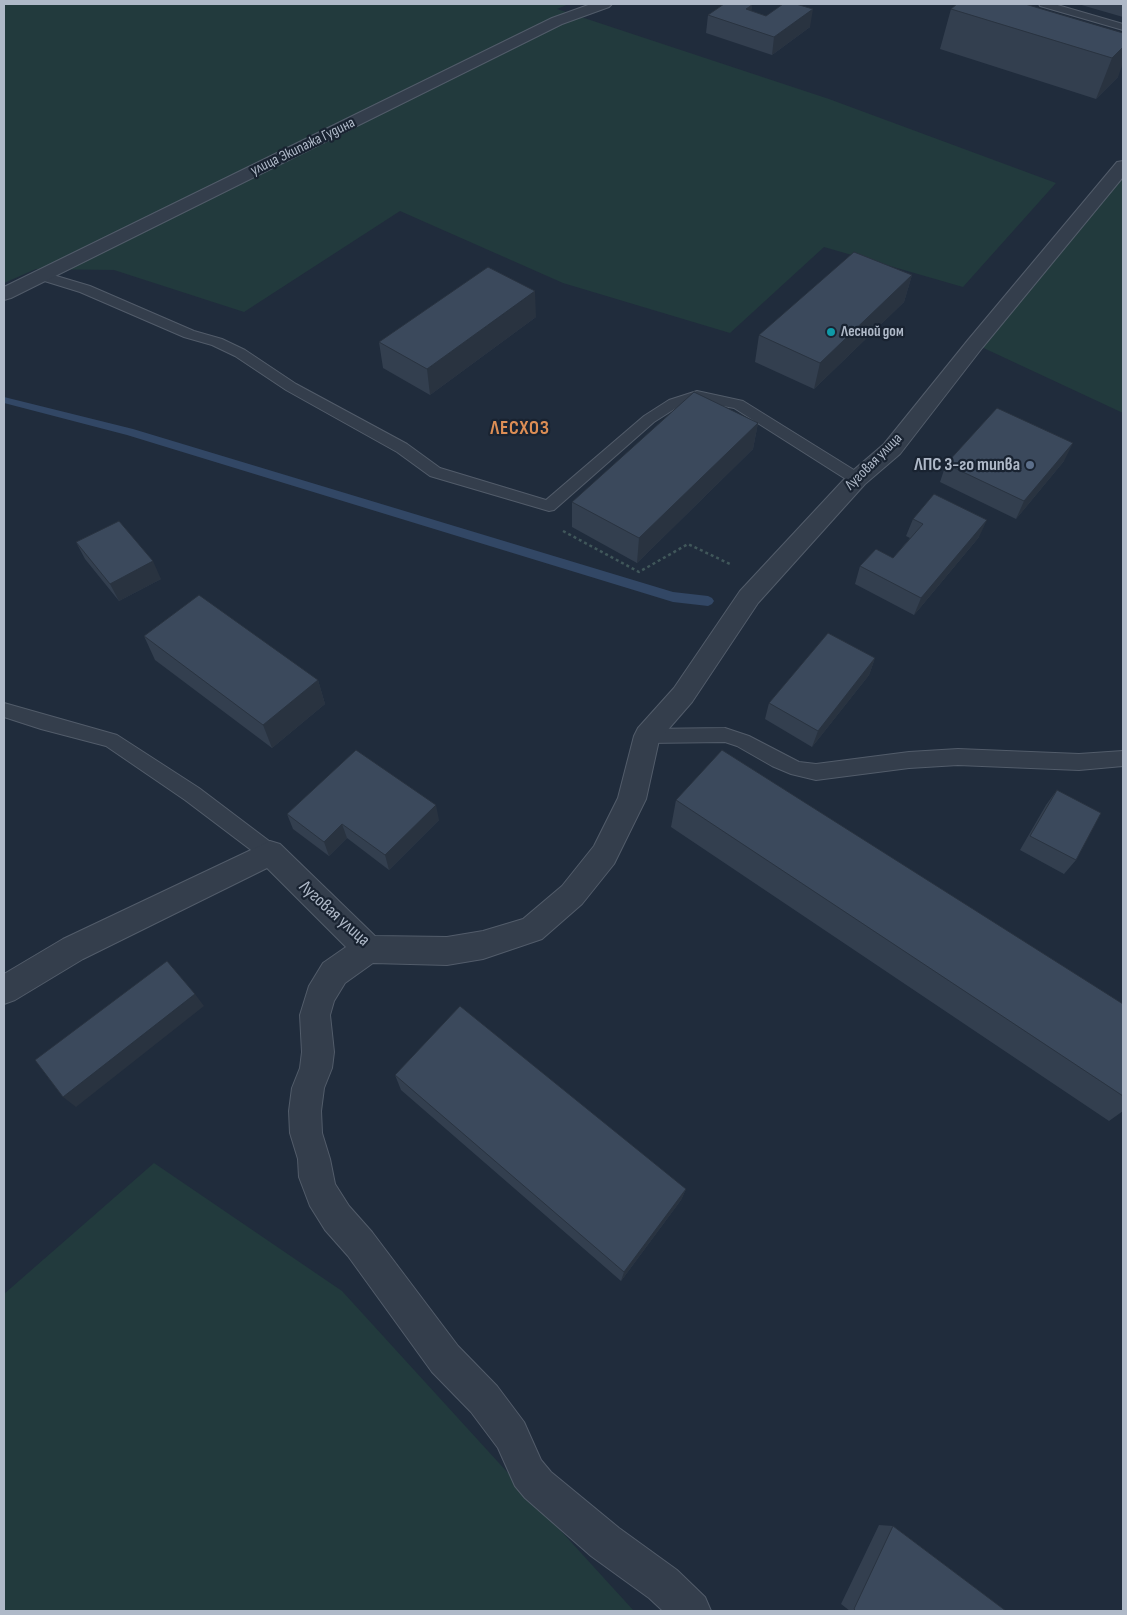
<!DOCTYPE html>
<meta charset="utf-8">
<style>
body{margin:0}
#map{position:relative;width:1127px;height:1615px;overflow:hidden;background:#202c3c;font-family:"Sofia Sans Condensed",sans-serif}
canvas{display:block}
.frame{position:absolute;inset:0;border:5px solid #afb9c8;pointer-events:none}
</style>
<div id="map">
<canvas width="1127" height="1615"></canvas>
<div class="frame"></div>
</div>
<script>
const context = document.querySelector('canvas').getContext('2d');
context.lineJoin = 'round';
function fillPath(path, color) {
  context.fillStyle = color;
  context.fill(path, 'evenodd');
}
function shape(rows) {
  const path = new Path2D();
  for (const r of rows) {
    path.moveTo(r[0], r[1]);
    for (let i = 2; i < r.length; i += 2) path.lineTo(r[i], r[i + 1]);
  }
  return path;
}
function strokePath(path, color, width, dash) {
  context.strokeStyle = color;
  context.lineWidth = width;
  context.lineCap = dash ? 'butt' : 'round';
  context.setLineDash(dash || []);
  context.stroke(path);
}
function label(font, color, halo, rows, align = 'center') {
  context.font = font + ' "Sofia Sans Condensed",sans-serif';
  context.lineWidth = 4.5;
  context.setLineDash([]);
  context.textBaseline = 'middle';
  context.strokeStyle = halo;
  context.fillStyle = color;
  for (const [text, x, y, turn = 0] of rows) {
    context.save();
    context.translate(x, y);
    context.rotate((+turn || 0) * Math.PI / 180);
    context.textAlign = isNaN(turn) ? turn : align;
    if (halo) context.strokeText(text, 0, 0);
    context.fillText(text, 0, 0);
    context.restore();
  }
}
const green = shape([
 [4,4,569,4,557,9,829,99,1056,183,963,287,824,247,730,333,563,283,400,211,244,312,114,270,36,269,4,283],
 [1123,166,1123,413,975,344],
 [154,1163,342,1291,634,1611,4,1611,4,1294]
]);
const stream = shape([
 [4,397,133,429,673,592,708,596,712,598,714,601,712,604,708,606,673,602,127,435,4,403,4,397]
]);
const path = shape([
 [563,531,639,572,688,544,732,565]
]);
const lane = shape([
 [1039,4,1054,4,1123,24,1123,30,1040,6,1039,4],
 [43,272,90,286,194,331,222,339,245,350,296,384,407,444,440,468,546,500,644,416,669,400,697,391,743,401,862,475,865,479,862,483,857,484,852,483,734,408,697,401,679,406,654,422,554,510,549,511,430,476,397,452,286,390,235,356,212,345,184,337,80,292,38,279,36,276,38,273,43,272],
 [4,703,117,735,199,788,277,847,280,853,277,859,270,861,263,859,185,800,106,746,41,729,4,717,4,703],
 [725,728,749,736,799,762,816,764,909,752,958,749,1079,754,1123,751,1123,766,1079,770,958,765,909,768,816,780,791,774,772,766,737,746,725,742,647,743,641,741,638,736,641,731,647,729,725,728]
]);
const street = shape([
 [591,4,612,4,609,7,562,24,11,298,4,300,4,287,552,18,591,4],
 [1123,161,1123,177,982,348,900,454,865,484,758,603,692,702,659,740,646,799,614,864,582,904,542,939,483,959,447,965,373,963,345,983,334,1001,330,1015,334,1052,332,1068,324,1088,321,1111,322,1133,330,1159,335,1184,349,1206,372,1232,458,1346,497,1386,524,1422,541,1460,551,1472,619,1528,677,1570,705,1597,711,1611,663,1611,649,1598,591,1556,525,1498,515,1486,498,1448,471,1412,432,1372,348,1256,325,1230,310,1206,299,1177,298,1159,290,1133,289,1111,292,1088,300,1068,302,1052,300,1015,309,986,323,963,346,947,267,868,83,959,15,1000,4,1004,4,974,63,939,270,841,280,844,375,936,447,937,483,931,523,919,562,886,594,846,618,798,634,736,638,728,674,688,740,591,849,474,884,444,968,340,1117,162,1123,161]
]);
const wall = shape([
 [1078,4,1123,4,1123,17],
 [752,5,751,11,766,16,810,27,772,55,706,33,708,15],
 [951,9,1123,33,1118,77,1096,99,940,49],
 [912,275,904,302,814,389,755,362,759,335],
 [536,317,430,395,383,368,379,342],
 [758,423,753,449,637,563,572,527,572,502],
 [1064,461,1016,519,940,482,946,464],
 [913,519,979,537,914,615,855,584,860,566,893,558,910,538,906,536],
 [76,542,161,579,119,601,85,559],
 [144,636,318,680,325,704,272,748,155,660],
 [875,658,869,675,812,747,765,719,769,703],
 [1057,790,1076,860,1064,874,1020,850,1046,805],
 [676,800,1123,1004,1123,1111,1109,1121,671,827],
 [287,814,439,820,389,870,347,838,329,856,293,829],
 [395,1075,686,1189,681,1200,621,1281,401,1090],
 [879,1525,893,1526,1006,1611,850,1611,841,1604]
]);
const shadedWall = shape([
 [752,5,750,23,746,9],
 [813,9,810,27,772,55,774,37],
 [1123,47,1123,63,1118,77,1096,99,1112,58],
 [912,275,904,302,814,389,820,363],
 [535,291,536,317,430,395,427,369],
 [758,423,753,449,637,563,639,538],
 [1073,443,1064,461,1016,519,1024,501],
 [987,520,979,537,914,615,921,598],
 [153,561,161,579,119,601,110,584],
 [875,658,869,675,812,747,818,731],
 [318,680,325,704,272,748,263,725],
 [436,805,439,820,389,870,385,855],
 [342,824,347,838,329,856,324,842],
 [195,994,204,1006,76,1107,63,1097],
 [686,1189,681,1200,621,1281,624,1272]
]);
const building = shape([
 [724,4,747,4,752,5,746,9,766,16,783,4,796,4,813,9,774,37,708,15,724,4],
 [957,4,1025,4,1123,33,1123,47,1112,58,951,9,957,4],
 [854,252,912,275,820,363,759,335,854,252],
 [488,267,535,291,427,369,379,342,488,267],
 [694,392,758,423,639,538,572,502,694,392],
 [997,408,1073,443,1024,501,946,464,997,408],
 [934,494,987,520,921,598,860,566,876,549,893,558,923,524,913,519,934,494],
 [119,521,153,561,110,584,76,542,119,521],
 [199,595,318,680,263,725,144,636,199,595],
 [828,633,875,658,818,731,769,703,828,633],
 [356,750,436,805,385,855,342,824,324,842,287,814,356,750],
 [722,750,1123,1004,1123,1096,676,800,722,750],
 [1057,790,1101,813,1076,860,1030,836,1057,790],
 [167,961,195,994,63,1097,35,1060,167,961],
 [460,1006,686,1189,624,1272,395,1075,460,1006],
 [893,1526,1006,1611,856,1611,854,1609,893,1526]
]);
const markers = [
 [831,332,5,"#0f9aa8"],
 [1030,465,5,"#5c6f8a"]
];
const farStreetnames = [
 ["улица Экипажа Гудина",303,147,-26],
 ["Луговая улица",874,462,-45]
];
const farPoinames = [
 ["Лесной дом",841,332]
];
const poiNames = [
 ["ЛПС 3-го типва",1020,465]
];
const streetNames = [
 ["Луговая улица",334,914,42]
];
const farDistrictnames = [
 ["ЛЕСХОЗ",520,429]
];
fillPath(green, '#223a3d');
fillPath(stream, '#324765');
strokePath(lane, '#525c6a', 2);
strokePath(street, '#525c6a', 2);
strokePath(path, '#40575a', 2.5, [3, 3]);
fillPath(lane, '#343e4c');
fillPath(street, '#343e4c');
fillPath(wall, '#333f4f');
fillPath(shadedWall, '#293340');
fillPath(building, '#3b495c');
strokePath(building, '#293340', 1);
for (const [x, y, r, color] of markers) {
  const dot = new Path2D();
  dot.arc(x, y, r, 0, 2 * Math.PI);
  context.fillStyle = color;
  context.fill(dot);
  strokePath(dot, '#192331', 2);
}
label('15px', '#afb9c8', '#192331', farStreetnames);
label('bold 15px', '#afb9c8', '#192331', farPoinames, 'left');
label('bold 18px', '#afb9c8', '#192331', poiNames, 'right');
label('18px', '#afb9c8', '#192331', streetNames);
context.letterSpacing = '1px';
label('bold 19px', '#dd8e55', '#192331', farDistrictnames);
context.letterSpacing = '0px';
</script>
